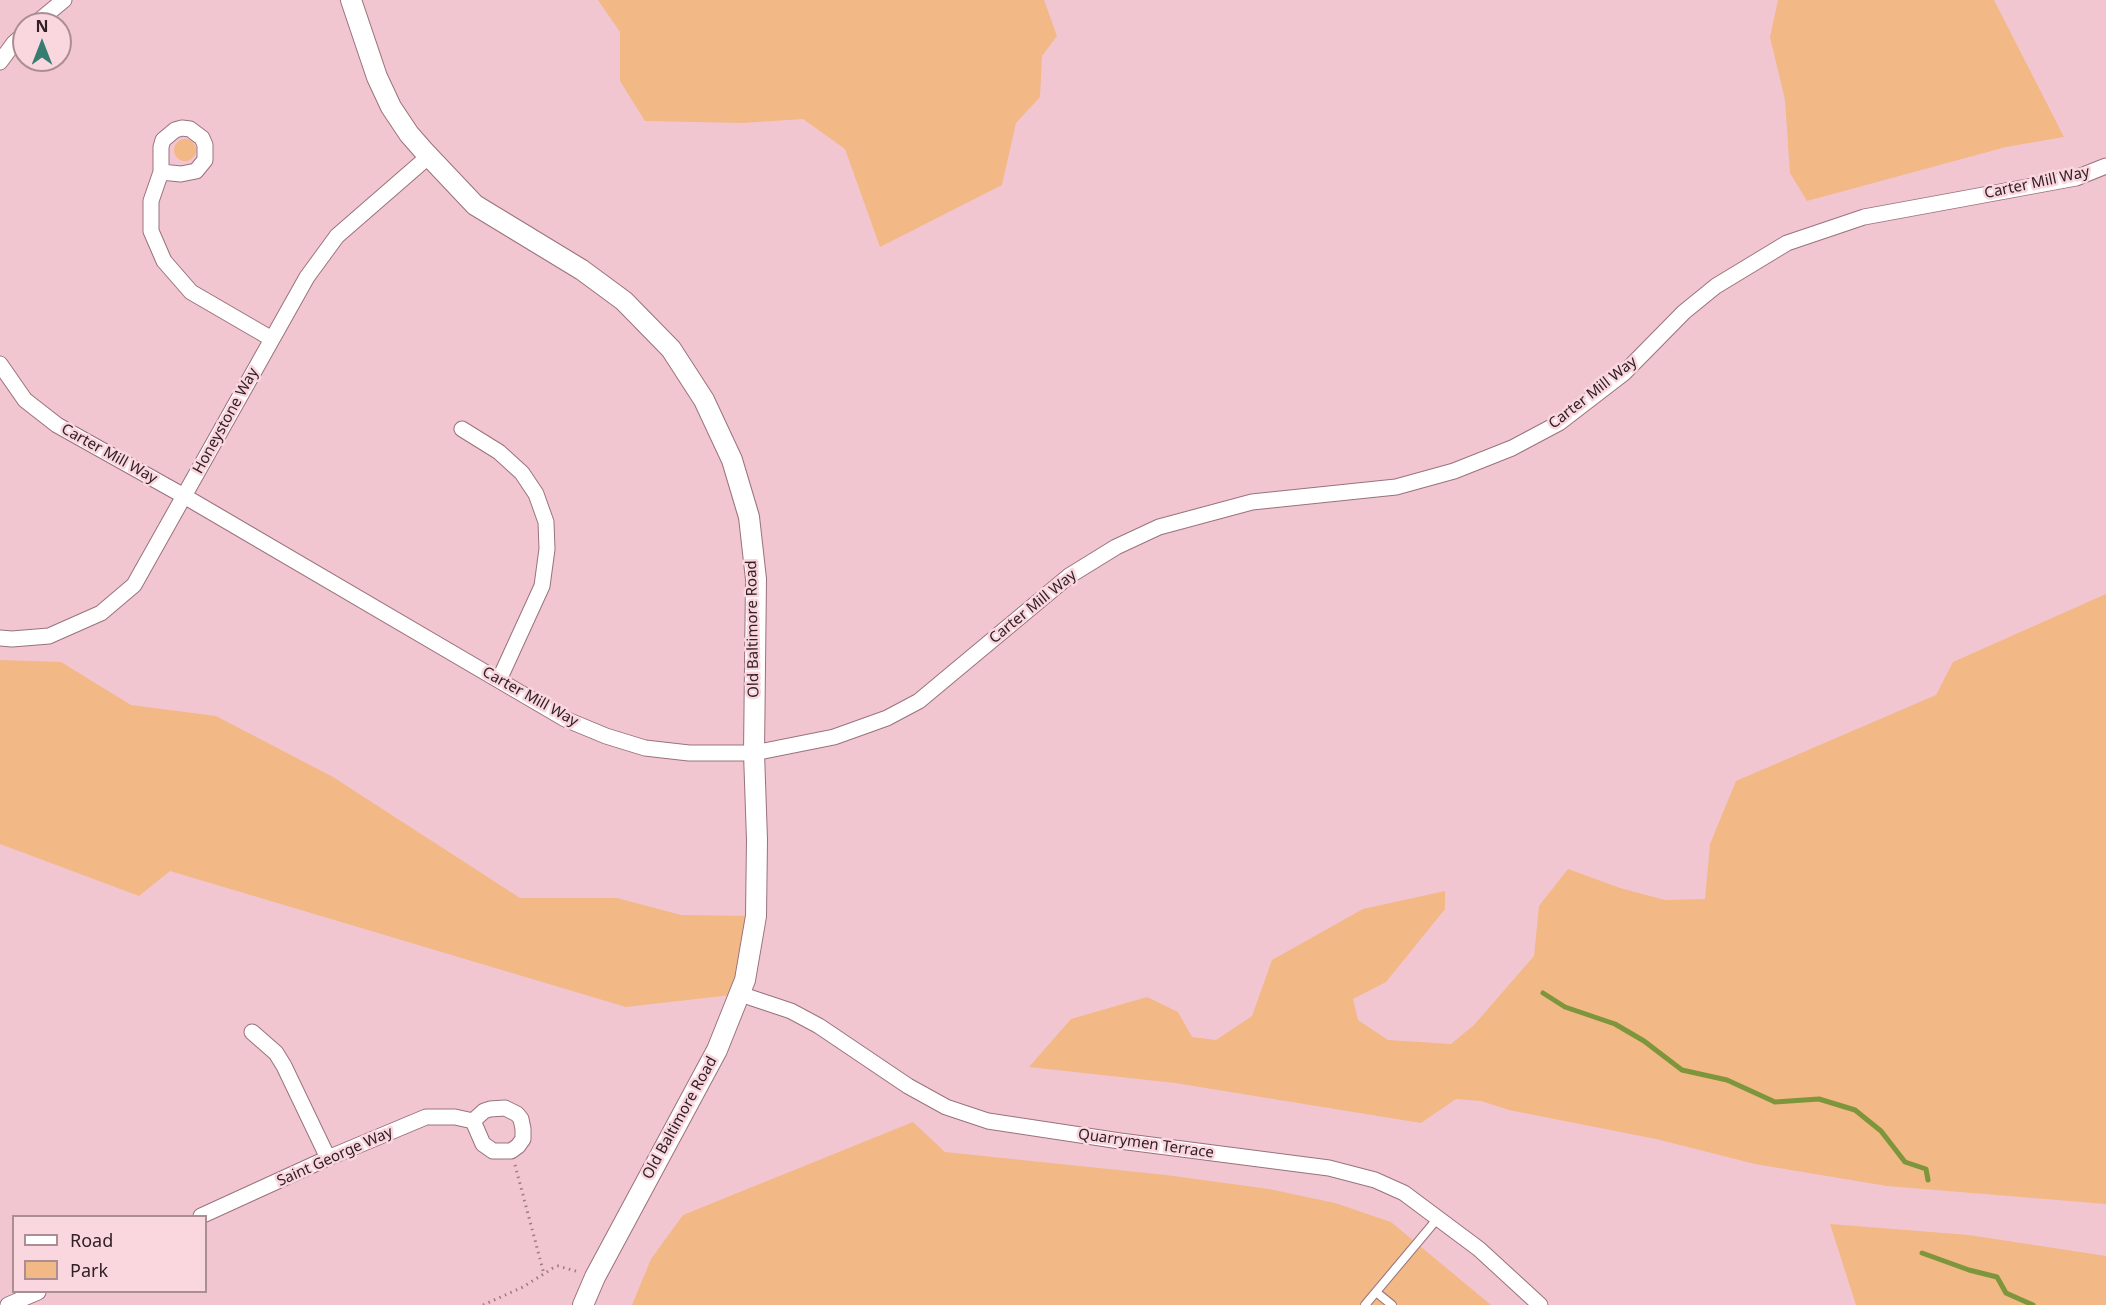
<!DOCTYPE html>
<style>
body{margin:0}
#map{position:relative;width:2106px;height:1305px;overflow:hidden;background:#f2c6d0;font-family:"Noto Sans",sans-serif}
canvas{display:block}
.legend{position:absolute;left:12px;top:1215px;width:195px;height:78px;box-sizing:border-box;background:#fad6de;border:2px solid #aa8e94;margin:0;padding:8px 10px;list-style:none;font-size:18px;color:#312125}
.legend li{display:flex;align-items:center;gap:12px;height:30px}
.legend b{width:30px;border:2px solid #aa8e94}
.north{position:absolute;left:12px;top:12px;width:60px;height:60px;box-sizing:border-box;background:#fad6de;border:2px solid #aa8e94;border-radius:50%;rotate:0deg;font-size:16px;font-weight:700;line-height:24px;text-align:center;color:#312125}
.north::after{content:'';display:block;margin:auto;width:21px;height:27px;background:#367c71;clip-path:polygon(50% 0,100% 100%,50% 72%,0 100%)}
</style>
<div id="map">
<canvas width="2106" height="1305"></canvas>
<ul class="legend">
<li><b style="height:8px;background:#fff"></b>Road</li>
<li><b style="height:16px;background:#f2b886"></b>Park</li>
</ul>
<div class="north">N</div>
</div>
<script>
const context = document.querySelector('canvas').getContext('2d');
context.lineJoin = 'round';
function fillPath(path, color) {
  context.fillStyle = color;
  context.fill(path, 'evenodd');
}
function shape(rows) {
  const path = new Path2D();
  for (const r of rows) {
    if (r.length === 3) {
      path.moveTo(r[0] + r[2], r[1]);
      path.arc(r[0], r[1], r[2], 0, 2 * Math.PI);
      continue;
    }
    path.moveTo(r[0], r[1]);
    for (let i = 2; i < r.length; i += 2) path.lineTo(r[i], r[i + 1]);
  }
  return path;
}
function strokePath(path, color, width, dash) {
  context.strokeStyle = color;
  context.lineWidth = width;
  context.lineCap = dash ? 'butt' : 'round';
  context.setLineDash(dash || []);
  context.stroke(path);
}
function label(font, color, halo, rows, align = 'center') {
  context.font = font + ' "Noto Sans",sans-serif';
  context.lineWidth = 5;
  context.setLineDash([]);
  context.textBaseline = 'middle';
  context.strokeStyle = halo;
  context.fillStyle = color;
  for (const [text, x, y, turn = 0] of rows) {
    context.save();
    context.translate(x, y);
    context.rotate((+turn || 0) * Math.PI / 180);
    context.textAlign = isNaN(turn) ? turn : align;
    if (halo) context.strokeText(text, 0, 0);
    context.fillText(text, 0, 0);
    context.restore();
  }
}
const green = shape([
 [598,0,1044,0,1057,36,1042,56,1040,97,1016,123,1002,185,880,247,845,149,803,119,742,123,645,121,620,81,620,32],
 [1778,0,1994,0,2064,137,2006,147,1807,201,1790,173,1785,100,1770,37],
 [185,150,11],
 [2106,594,2106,1204,1887,1186,1755,1164,1656,1139,1509,1110,1481,1101,1456,1099,1421,1123,1175,1083,1029,1067,1071,1019,1147,997,1178,1012,1192,1037,1216,1040,1252,1016,1272,960,1363,909,1445,891,1445,909,1386,982,1353,999,1358,1020,1388,1040,1451,1044,1474,1025,1534,956,1539,906,1568,869,1620,888,1665,900,1705,899,1710,844,1736,781,1936,695,1953,662],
 [0,660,61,662,131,705,216,716,333,777,520,898,617,898,681,915,756,916,740,994,626,1007,170,871,139,896,0,844],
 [913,1122,945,1152,1166,1175,1269,1189,1335,1203,1391,1222,1491,1305,632,1305,651,1259,683,1215],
 [1830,1224,1969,1235,2106,1256,2106,1305,1856,1305]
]);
const stream = shape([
 [1543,993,1565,1007,1615,1024,1644,1041,1682,1070,1727,1080,1775,1102,1819,1099,1855,1110,1881,1131,1905,1162,1926,1169,1928,1180],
 [1922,1253,1969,1270,1997,1277,2006,1293,2033,1305]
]);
const path = shape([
 [515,1165,544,1274],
 [483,1305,523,1287,553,1268,558,1266,579,1272]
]);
const lane = shape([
 [1376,1292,1392,1305],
 [1365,1305,1438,1218]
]);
const street = shape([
 [35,24,64,0],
 [0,62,14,43,24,34],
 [161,172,181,174,196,171,205,160,205,145,202,138,190,129,182,128,175,130,163,140,161,147,161,172,151,201,151,231,164,261,191,292,272,339],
 [0,364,25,400,57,425,184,496,565,719,606,736,645,748,689,753,754,753,834,737,887,718,919,701,1069,576,1116,547,1159,527,1252,502,1396,487,1454,471,1512,448,1559,423,1624,373,1684,312,1716,286,1787,243,1864,217,2076,178,2106,166],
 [462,429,499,452,522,473,536,494,546,522,547,549,542,586,499,680],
 [0,638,12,639,49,636,101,613,134,585,307,277,337,236,429,156],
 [740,994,791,1011,819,1026,908,1086,946,1107,988,1121,1120,1141,1329,1168,1375,1180,1404,1193,1479,1249,1540,1305],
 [252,1032,276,1053,284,1066,328,1158],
 [505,1108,517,1114,521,1119,523,1129,523,1139,518,1146,511,1151,493,1151,483,1144,473,1121,484,1111,490,1109,505,1108],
 [201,1216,328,1158,426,1117,455,1117,473,1121],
 [8,1305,38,1292]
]);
const secondary = shape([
 [351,0,377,77,391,107,409,134,423,150,475,205,582,270,624,301,671,349,704,400,732,460,749,517,756,579,754,753,757,840,756,916,745,980,717,1050,595,1277,583,1305]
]);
const streetNames = [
 ["Carter Mill Way",2037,183,-12],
 ["Carter Mill Way",1593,393,-38],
 ["Honeystone Way",226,421,-61],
 ["Carter Mill Way",109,454,29],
 ["Carter Mill Way",1033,607,-39],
 ["Old Baltimore Road",753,629,-91],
 ["Carter Mill Way",530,697,29],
 ["Old Baltimore Road",680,1118,-61],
 ["Quarrymen Terrace",1146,1144,8],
 ["Saint George Way",335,1157,-24]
];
fillPath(green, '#f2b886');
strokePath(stream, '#7d953b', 5);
strokePath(lane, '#9a727c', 10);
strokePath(street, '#9a727c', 17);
strokePath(secondary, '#9a727c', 22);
strokePath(path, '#9c7d84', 3, [1.5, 4.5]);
strokePath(lane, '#fff', 8);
strokePath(street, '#fff', 15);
strokePath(secondary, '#fff', 20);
label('15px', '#312125', '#fad6de', streetNames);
</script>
